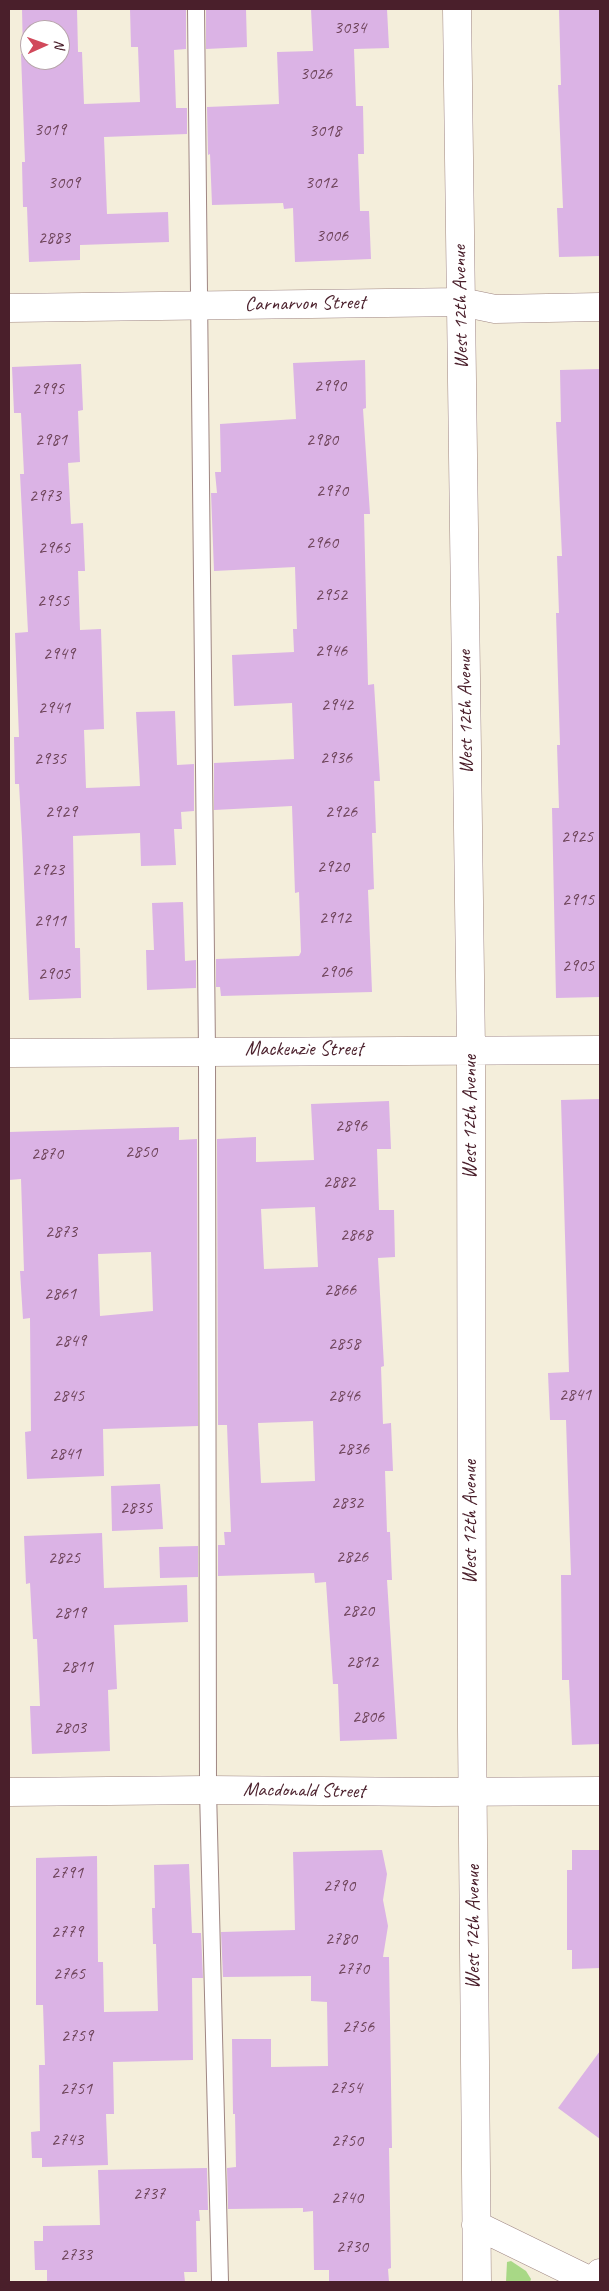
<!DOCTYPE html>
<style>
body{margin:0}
#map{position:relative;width:609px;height:2291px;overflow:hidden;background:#f4eedb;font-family:Caveat,sans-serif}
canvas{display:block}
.frame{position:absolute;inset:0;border:10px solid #4a1f2b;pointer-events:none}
.north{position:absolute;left:20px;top:20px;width:50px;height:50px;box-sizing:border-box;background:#fff;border:1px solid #b7a5aa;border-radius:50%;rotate:88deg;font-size:14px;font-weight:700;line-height:20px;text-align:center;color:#4a1f2b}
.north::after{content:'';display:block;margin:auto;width:18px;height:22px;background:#d1495b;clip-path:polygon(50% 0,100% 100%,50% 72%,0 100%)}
</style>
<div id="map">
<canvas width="609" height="2291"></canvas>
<div class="frame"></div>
<div class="north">N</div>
</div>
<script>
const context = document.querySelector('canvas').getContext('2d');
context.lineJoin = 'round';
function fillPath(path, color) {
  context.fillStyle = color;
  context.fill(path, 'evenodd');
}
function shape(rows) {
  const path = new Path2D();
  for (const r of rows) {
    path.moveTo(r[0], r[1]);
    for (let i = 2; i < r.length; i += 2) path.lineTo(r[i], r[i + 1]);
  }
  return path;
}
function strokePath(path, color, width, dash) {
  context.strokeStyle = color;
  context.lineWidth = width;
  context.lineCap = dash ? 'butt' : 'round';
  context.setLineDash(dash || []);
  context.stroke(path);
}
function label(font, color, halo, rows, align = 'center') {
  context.font = font + ' Caveat,sans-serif';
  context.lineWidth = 4.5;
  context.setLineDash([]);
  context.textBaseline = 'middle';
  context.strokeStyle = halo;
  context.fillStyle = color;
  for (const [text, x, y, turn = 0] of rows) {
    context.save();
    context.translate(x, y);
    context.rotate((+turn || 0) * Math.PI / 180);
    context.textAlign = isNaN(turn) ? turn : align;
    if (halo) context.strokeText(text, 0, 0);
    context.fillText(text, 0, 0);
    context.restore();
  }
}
const green = shape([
 [511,2261,526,2271,531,2279,530,2282,506,2282,507,2262]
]);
const building = shape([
 [22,9,77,9,78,52,82,52,84,104,140,102,138,47,131,47,130,9,186,9,186,49,174,50,176,108,187,108,187,134,104,137,107,214,168,212,169,242,80,245,80,260,29,262,27,207,23,207,22,162,25,162,21,54,23,54],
 [30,30,60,30,60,60,30,60],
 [206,9,246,9,247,47,206,49],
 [311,9,387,9,389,48,354,49,356,106,363,106,364,154,358,154,360,211,369,211,371,259,295,262,293,208,284,209,283,203,212,205,210,154,208,155,207,107,279,104,277,52,313,51],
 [559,9,600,9,600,256,559,257,557,208,563,208,558,85,561,85],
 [365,360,366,408,363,409,370,514,364,514,368,685,374,684,380,781,374,781,376,833,372,833,374,889,368,890,372,992,221,996,220,987,216,987,216,959,299,956,301,952,299,892,295,893,292,806,214,810,214,763,294,759,292,703,234,706,232,655,294,652,293,629,297,629,295,567,214,571,211,493,217,493,215,472,221,472,220,424,296,419,293,363],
 [81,364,83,410,78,411,80,462,68,463,71,524,83,523,85,571,78,571,80,630,101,629,104,729,84,730,86,788,140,786,136,712,175,711,177,765,194,764,194,811,181,812,182,829,174,829,176,865,141,866,140,833,73,836,75,948,80,948,81,998,29,1000,22,838,19,784,15,784,14,737,19,737,15,633,28,632,20,474,24,474,21,413,14,413,12,367],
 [600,369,600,997,556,998,552,808,559,808,557,745,560,745,556,613,559,613,557,556,562,556,556,422,561,422,560,370],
 [183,902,185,961,196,960,196,988,147,990,146,950,154,950,152,903],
 [600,1099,600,1744,572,1745,569,1680,562,1680,561,1575,571,1575,566,1420,550,1420,548,1373,569,1372,561,1100],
 [389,1101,391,1149,377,1149,379,1210,394,1210,395,1257,378,1258,384,1366,381,1367,383,1424,391,1423,393,1471,385,1471,387,1532,390,1532,392,1580,387,1580,397,1739,340,1741,338,1684,333,1684,326,1582,315,1583,314,1573,218,1576,218,1545,225,1545,224,1532,231,1532,227,1425,218,1425,217,1139,256,1137,256,1162,314,1160,311,1104],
 [315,1207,318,1267,264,1269,261,1209],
 [313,1421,315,1481,261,1483,258,1423],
 [179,1127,179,1140,197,1139,198,1426,103,1429,104,1476,27,1479,25,1432,31,1431,30,1318,23,1319,20,1271,24,1271,21,1179,9,1180,9,1132],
 [151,1252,153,1311,100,1316,98,1254],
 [160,1484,163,1529,112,1531,111,1486],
 [102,1533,104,1588,187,1585,188,1622,114,1625,117,1689,108,1690,110,1751,32,1754,30,1706,40,1706,37,1639,33,1639,30,1583,26,1584,24,1536],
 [198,1546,198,1577,160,1578,159,1547],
 [382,1850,387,1874,383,1900,388,1926,383,1957,389,1957,392,2148,389,2148,391,2268,388,2269,389,2282,329,2282,329,2270,314,2270,313,2211,303,2212,303,2208,228,2209,227,2168,236,2167,235,2114,233,2114,232,2039,271,2039,271,2067,328,2066,327,2002,311,2001,311,1976,223,1977,221,1932,295,1930,293,1852],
 [572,1850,600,1850,600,1968,572,1969,572,1950,567,1950,567,1870,572,1870],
 [97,1856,98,1962,103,1962,104,2012,158,2011,156,1944,153,1944,152,1908,155,1908,154,1865,189,1864,192,1933,201,1933,203,1978,192,1978,193,2060,113,2062,114,2114,106,2114,108,2165,42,2167,42,2158,32,2158,31,2132,40,2131,39,2065,45,2065,43,2005,36,2005,36,1858],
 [600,2051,600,2139,558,2108],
 [207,2168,208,2210,199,2210,200,2221,196,2221,197,2272,184,2272,185,2282,47,2282,47,2270,35,2270,34,2241,43,2241,43,2226,100,2225,98,2170]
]);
const service = shape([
 [196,9,207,1051,208,1790,220,2282]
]);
const minor = shape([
 [457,9,471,1050,472,1730,477,2282],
 [9,308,461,302,495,309,600,307],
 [9,1053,600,1050],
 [476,2225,593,2282]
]);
const tertiary = shape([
 [9,1792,208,1790,434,1792,600,1791],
 [594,2282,600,2273]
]);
const numberNames = [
 ["3034",350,28],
 ["3026",316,74],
 ["3019",50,130],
 ["3018",325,131],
 ["3009",64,183],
 ["3012",321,183],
 ["3006",332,236],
 ["2883",54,238],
 ["2990",330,386],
 ["2995",48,389],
 ["2981",51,440],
 ["2980",322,440],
 ["2970",332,491],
 ["2973",45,496],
 ["2960",322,543],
 ["2965",54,548],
 ["2952",331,595],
 ["2955",53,601],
 ["2946",331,651],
 ["2949",59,654],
 ["2942",337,705],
 ["2941",54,708],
 ["2936",336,758],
 ["2935",50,759],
 ["2929",61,812],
 ["2926",341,812],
 ["2925",577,837],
 ["2920",333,867],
 ["2923",48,870],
 ["2915",578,900],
 ["2912",335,918],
 ["2911",50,921],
 ["2905",578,966],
 ["2906",336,972],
 ["2905",54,974],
 ["2896",351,1126],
 ["2850",141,1152],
 ["2870",47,1154],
 ["2882",339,1182],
 ["2873",61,1232],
 ["2868",356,1235],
 ["2866",340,1290],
 ["2861",60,1294],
 ["2849",70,1341],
 ["2858",344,1344],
 ["2841",575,1395],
 ["2845",68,1396],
 ["2846",344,1396],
 ["2836",353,1449],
 ["2841",65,1454],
 ["2832",347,1503],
 ["2835",136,1508],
 ["2826",352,1557],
 ["2825",64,1558],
 ["2820",358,1611],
 ["2819",70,1613],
 ["2812",362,1662],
 ["2811",77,1667],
 ["2806",368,1717],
 ["2803",70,1728],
 ["2791",67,1873],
 ["2790",339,1886],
 ["2779",67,1932],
 ["2780",341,1939],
 ["2770",353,1969],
 ["2765",69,1974],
 ["2756",358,2027],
 ["2759",77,2036],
 ["2754",346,2088],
 ["2751",76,2089],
 ["2743",67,2140],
 ["2750",347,2141],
 ["2737",149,2194],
 ["2740",347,2198],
 ["2730",352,2247],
 ["2733",76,2255]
];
const streetNames = [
 ["Carnarvon Street",305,304,-1],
 ["West 12th Avenue",461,307,-91],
 ["West 12th Avenue",466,712,-91],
 ["Mackenzie Street",304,1050],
 ["West 12th Avenue",471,1117,-90],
 ["West 12th Avenue",471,1522,-90],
 ["Macdonald Street",304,1791,1],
 ["West 12th Avenue",474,1927,-90]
];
fillPath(green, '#a8d886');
fillPath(building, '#dbb3e5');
strokePath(service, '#9f8683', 18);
strokePath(minor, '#9f8683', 29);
strokePath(tertiary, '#9f8683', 29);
strokePath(service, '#fff', 16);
strokePath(minor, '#fff', 28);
strokePath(tertiary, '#fff', 28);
label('18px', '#6e445a', null, numberNames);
label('20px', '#4a1f2b', '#fff', streetNames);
</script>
